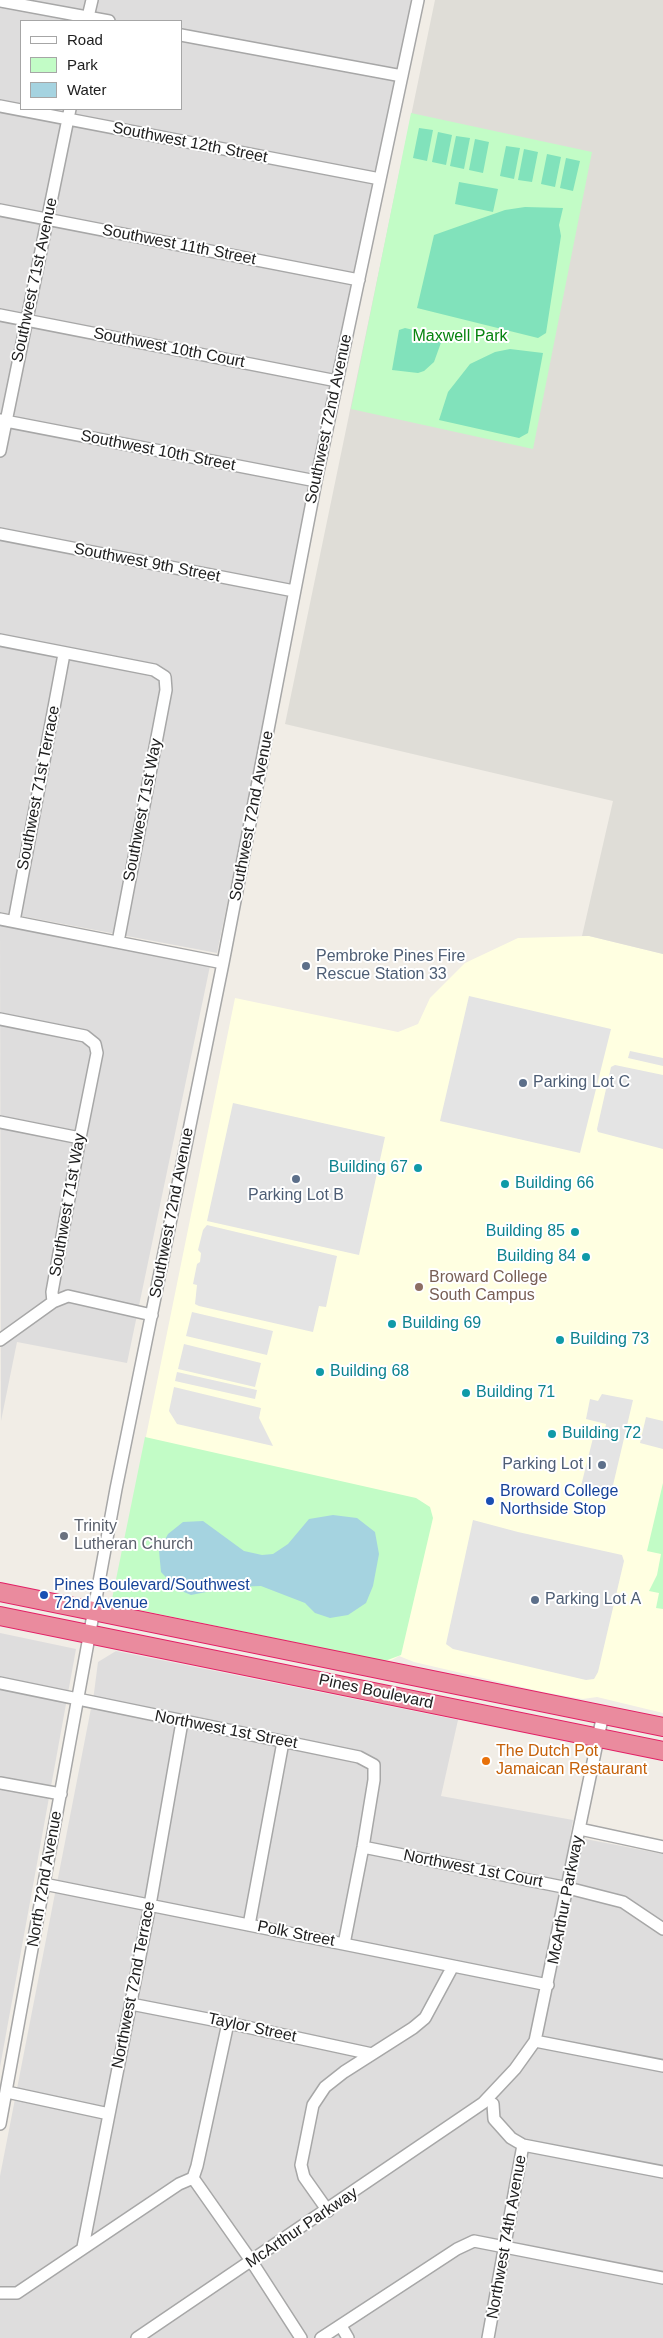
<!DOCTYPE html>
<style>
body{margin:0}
#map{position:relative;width:663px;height:2338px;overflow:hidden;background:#f1ede6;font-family:Arial,sans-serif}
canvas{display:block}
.legend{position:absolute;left:20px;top:20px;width:162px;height:90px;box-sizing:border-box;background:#fff;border:1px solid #a6a6a6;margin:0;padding:6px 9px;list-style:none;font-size:15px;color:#202020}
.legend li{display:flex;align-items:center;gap:10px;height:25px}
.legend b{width:25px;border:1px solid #a6a6a6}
</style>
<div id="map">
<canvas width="663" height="2338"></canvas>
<ul class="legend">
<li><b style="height:6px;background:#fff"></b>Road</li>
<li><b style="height:14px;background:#c2fcc6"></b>Park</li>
<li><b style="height:14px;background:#a5d3e0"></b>Water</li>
</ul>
</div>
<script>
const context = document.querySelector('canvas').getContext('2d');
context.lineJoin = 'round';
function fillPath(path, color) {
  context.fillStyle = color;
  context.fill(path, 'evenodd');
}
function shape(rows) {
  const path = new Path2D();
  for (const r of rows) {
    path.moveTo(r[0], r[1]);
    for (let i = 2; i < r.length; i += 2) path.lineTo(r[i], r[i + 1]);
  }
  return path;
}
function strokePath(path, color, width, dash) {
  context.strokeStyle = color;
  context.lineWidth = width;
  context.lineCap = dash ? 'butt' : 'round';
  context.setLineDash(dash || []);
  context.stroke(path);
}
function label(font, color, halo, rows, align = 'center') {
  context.font = font + ' Arial,sans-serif';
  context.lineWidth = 4;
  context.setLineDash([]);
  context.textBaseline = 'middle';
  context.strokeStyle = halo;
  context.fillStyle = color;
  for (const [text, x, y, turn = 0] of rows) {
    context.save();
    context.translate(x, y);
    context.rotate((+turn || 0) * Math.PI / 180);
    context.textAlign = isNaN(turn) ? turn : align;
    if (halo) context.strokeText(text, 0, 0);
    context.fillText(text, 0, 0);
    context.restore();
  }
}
const residential = shape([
 [0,0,414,0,217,953,0,912],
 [21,21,181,21,181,109,21,109],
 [0,925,210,966,127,1363,17,1342,1,1421],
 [0,1633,76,1649,0,2067],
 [116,1651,458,1720,441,1796,573,1820,570,1836,663,1854,663,2338,0,2338,0,2176,94,1693,98,1662]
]);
const education = shape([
 [589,936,663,954,663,1713,597,1697,583,1699,543,1692,414,1662,399,1656,392,1660,382,1661,119,1606,113,1599,235,998,398,1032,418,1024,430,998,465,963,518,938]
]);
const airport = shape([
 [435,0,663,0,663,954,589,936,582,936,613,801,285,724]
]);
const park = shape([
 [411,113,592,152,533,449,351,409],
 [145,1437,416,1498,430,1507,433,1518,401,1655,385,1661,120,1606,112,1599],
 [663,1483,663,1609,656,1608,659,1593,649,1591,657,1575,661,1554,647,1551]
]);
const pitch = shape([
 [419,128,433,130,427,161,413,158],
 [438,132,452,135,446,165,432,162],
 [456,136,470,138,464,169,450,166],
 [475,139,489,142,483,173,469,170],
 [506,146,520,148,514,179,500,176],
 [524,149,538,152,532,182,518,180],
 [547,154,561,157,555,187,541,184],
 [566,158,580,161,573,191,560,188],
 [459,182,498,189,493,212,455,204],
 [525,207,563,208,559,225,561,236,546,333,538,338,417,308,434,235,505,210],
 [405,328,443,337,434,362,424,371,418,373,392,370,399,330],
 [510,349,543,353,528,433,519,438,439,420,448,392,470,364,495,352]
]);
const parking = shape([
 [469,996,611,1029,580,1153,440,1121],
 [630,1051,663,1058,663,1066,628,1058],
 [615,1065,663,1075,663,1149,598,1132,597,1129,611,1067],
 [233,1103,385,1137,359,1255,207,1221],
 [207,1225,337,1256,326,1307,319,1306,313,1332,199,1306,195,1304,197,1285,193,1284,197,1264,200,1262,201,1253,198,1250,203,1230],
 [192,1312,273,1331,267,1355,186,1336],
 [184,1344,261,1363,255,1387,178,1369],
 [177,1372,257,1390,255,1399,175,1381],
 [174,1387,261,1408,259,1418,273,1446,177,1424,169,1411],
 [602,1394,633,1400,610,1498,580,1490,593,1438,603,1440,606,1424,586,1419,590,1399,598,1401],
 [646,1417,663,1421,663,1449,640,1443],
 [473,1520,518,1532,622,1555,624,1561,598,1672,594,1679,586,1680,453,1649,446,1644]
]);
const water = shape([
 [333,1515,357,1518,375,1532,379,1554,373,1586,366,1603,348,1615,330,1618,315,1613,305,1603,261,1586,232,1587,191,1595,177,1589,161,1572,159,1551,168,1534,183,1522,203,1521,244,1551,262,1555,273,1554,288,1544,309,1519]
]);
const minor = shape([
 [0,1,109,21],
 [87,21,92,0],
 [181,35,402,76],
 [0,106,380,179],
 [0,210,359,280],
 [0,315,337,381],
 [0,420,316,481],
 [0,451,70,109],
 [0,534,294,591],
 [0,640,154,670,165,677,166,690,118,942],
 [0,919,223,963],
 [14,921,64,654],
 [0,1019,85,1036,95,1044,97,1053,80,1138,52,1292,53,1302,0,1340],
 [0,1122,80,1138],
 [53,1302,68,1296,152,1315],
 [0,1683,359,1757,374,1765,374,1780,363,1847,344,1944],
 [0,1783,61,1794],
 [580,1829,663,1847],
 [363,1847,568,1888,623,1902,663,1929],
 [44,1884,548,1985],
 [249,1925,283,1742],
 [131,2004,228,2023,372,2054],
 [535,2041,663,2066],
 [7,2092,109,2114],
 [0,2124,116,1489,223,963,316,481,418,0],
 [523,2145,663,2172],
 [193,2178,252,2262,301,2338],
 [193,2178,197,2166,228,2023],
 [328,2211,304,2177,301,2165,313,2105,325,2087,344,2072,413,2028,425,2018,453,1966],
 [83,2247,150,1905,182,1722],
 [0,2293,17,2293,179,2184,193,2178],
 [341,2326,348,2338],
 [137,2338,483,2103,515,2069,535,2041,603,1714],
 [321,2338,457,2249,474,2241,663,2278],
 [488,2338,523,2145,511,2138,494,2119,493,2104]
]);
const highway = shape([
 [0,1592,663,1727],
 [0,1616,663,1751]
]);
const markers = [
 [306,966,5,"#5c6f8a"],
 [523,1083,5,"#5c6f8a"],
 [418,1168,5,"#0f9aa8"],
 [296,1179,5,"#5c6f8a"],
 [505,1184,5,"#0f9aa8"],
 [575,1232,5,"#0f9aa8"],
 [586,1257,5,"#0f9aa8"],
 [419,1287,5,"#8d6e63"],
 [392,1324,5,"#0f9aa8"],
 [560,1340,5,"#0f9aa8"],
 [320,1372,5,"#0f9aa8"],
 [466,1393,5,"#0f9aa8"],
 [552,1434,5,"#0f9aa8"],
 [602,1465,5,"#5c6f8a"],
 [490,1501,5,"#1a4fb4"],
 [64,1536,5,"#6b7280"],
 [44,1595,5,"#1a4fb4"],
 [535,1600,5,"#5c6f8a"],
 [486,1761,5,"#e8710a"]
];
const streetNames = [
 ["Southwest 12th Street",190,143,11],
 ["Southwest 11th Street",179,245,11],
 ["Southwest 71st Avenue",35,280,-78],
 ["Southwest 10th Court",169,348,11],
 ["Southwest 72nd Avenue",329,419,-78],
 ["Southwest 10th Street",158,451,11],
 ["Southwest 9th Street",147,563,11],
 ["Southwest 71st Terrace",39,788,-79],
 ["Southwest 71st Way",143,810,-79],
 ["Southwest 72nd Avenue",252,816,-79],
 ["Southwest 71st Way",68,1205,-80],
 ["Southwest 72nd Avenue",172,1213,-79],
 ["Pines Boulevard",376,1692,12],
 ["Northwest 1st Street",226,1730,11],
 ["Northwest 1st Court",473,1869,11],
 ["North 72nd Avenue",45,1879,-80],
 ["McArthur Parkway",566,1900,-79],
 ["Polk Street",296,1934,11],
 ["Northwest 72nd Terrace",134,1985,-79],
 ["Taylor Street",252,2028,12],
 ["McArthur Parkway",302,2228,-34],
 ["Northwest 74th Avenue",507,2237,-80]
];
const parkNames = [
 ["Maxwell Park",460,337]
];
const serviceNames = [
 ["Pembroke Pines Fire",316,957],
 ["Rescue Station 33",316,975],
 ["Parking Lot C",533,1083],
 ["Parking Lot B",296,1196,"center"],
 ["Parking Lot I",592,1465,"right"],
 ["Parking Lot A",545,1600]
];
const cultureNames = [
 ["Building 67",408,1168,"right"],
 ["Building 66",515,1184],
 ["Building 85",565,1232,"right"],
 ["Building 84",576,1257,"right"],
 ["Building 69",402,1324],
 ["Building 73",570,1340],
 ["Building 68",330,1372],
 ["Building 71",476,1393],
 ["Building 72",562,1434]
];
const educationNames = [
 ["Broward College",429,1278],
 ["South Campus",429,1296]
];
const transitNames = [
 ["Broward College",500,1492],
 ["Northside Stop",500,1510],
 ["Pines Boulevard/Southwest",54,1586],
 ["72nd Avenue",54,1604]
];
const worshipNames = [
 ["Trinity",74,1527],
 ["Lutheran Church",74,1545]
];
const foodNames = [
 ["The Dutch Pot",496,1752],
 ["Jamaican Restaurant",496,1770]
];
fillPath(residential, '#dedddd');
fillPath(education, '#ffffe1');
fillPath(airport, '#dfddd7');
fillPath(park, '#c2fcc6');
fillPath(pitch, '#81e2bb');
fillPath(parking, '#e4e4e4');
fillPath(water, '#a5d3e0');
strokePath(minor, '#a7a7a7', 14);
strokePath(highway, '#e22065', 20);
strokePath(minor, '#fff', 11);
strokePath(highway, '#ea8b9e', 18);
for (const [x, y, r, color] of markers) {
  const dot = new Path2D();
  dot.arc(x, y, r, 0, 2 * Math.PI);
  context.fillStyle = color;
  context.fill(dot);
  strokePath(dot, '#fff', 2);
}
label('16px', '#202020', '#fff', streetNames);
label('16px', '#078410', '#fff', parkNames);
label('16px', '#4e5e75', '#fff', serviceNames, 'left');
label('16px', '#0d838f', '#fff', cultureNames, 'left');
label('16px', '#785e54', '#fff', educationNames, 'left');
label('16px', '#164399', '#fff', transitNames, 'left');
label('16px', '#5b616d', '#fff', worshipNames, 'left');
label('16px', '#c56008', '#fff', foodNames, 'left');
</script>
